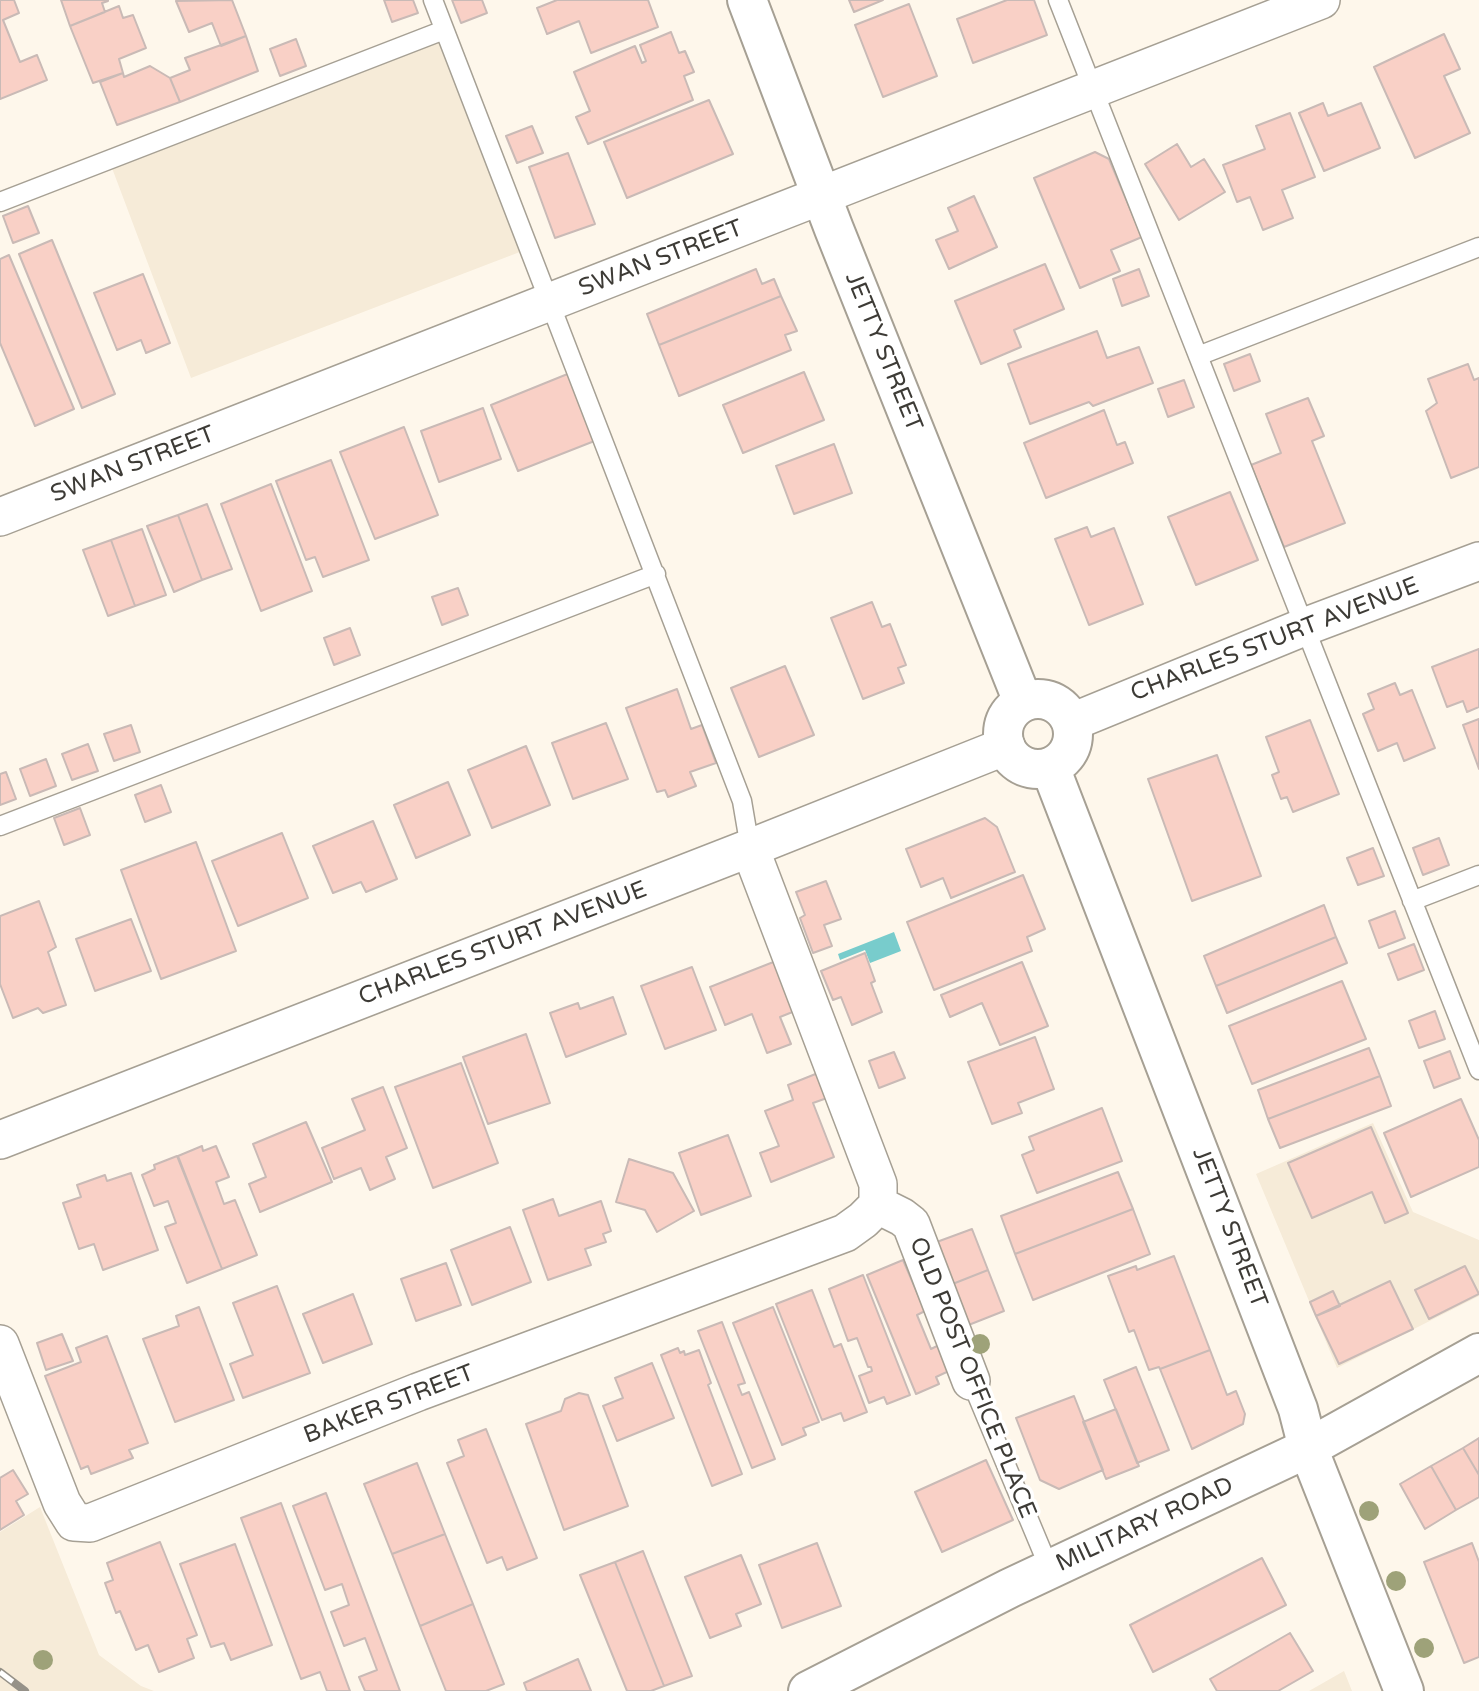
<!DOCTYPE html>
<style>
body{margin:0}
canvas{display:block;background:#fef7eb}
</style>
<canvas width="1479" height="1691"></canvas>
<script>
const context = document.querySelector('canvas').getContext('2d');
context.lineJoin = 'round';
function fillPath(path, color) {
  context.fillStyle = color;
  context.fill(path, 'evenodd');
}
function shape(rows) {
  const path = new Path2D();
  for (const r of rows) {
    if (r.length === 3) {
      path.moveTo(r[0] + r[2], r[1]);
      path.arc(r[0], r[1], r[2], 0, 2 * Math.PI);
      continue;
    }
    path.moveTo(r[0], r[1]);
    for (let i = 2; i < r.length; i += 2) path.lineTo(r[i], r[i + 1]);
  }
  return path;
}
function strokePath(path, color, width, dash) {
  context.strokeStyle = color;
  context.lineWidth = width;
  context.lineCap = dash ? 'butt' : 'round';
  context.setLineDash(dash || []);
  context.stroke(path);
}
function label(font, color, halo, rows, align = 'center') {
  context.font = font + ' "Varela Round",sans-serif';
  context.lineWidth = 7;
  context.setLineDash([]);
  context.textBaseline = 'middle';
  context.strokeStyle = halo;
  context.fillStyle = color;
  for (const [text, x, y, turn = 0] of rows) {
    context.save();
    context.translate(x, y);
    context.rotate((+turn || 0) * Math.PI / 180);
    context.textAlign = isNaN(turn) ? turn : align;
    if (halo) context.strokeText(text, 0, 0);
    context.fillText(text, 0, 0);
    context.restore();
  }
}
const built = shape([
 [443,36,525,250,191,378,112,168],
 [1373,1123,1413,1212,1479,1240,1479,1296,1337,1368,1256,1174],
 [40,1507,99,1655,141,1686,154,1691,0,1691,0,1532],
 [1344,1671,1352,1691,1309,1691]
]);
const water = shape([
 [894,932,901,951,870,963,865,950,840,960,838,954]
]);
const building = shape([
 [0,0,14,0,19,13,3,20,20,62,37,55,47,80,0,99,0,0],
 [61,0,108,0,108,1,102,3,105,12,70,26,61,0],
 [232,0,246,36,221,46,212,23,189,32,176,1,232,0],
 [384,0,413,0,418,13,392,22,384,0],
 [452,0,482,0,487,13,461,23,452,0],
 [557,0,648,0,658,27,591,53,579,21,547,34,537,8,557,0],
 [849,0,883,0,854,12,849,0],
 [1007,0,1034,0,1047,35,973,63,957,19,1007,0],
 [909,4,937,76,883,97,855,25,909,4],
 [119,6,123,18,133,15,146,48,119,59,123,73,93,83,70,26,119,6],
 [671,32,679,53,685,51,694,72,684,76,693,100,588,144,576,117,590,111,574,72,635,46,642,63,646,61,640,45,671,32],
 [1444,34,1460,69,1444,76,1470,133,1415,158,1374,67,1444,34],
 [246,36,258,71,180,102,170,78,190,70,185,58,246,36],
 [296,39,306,66,280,76,270,49,296,39],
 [150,66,170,78,180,102,117,125,100,82,123,73,124,77,150,66],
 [709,100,733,154,627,198,604,142,709,100],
 [1323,103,1328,116,1361,103,1380,148,1324,171,1299,113,1323,103],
 [1290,113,1315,177,1282,190,1293,218,1263,230,1250,197,1237,202,1223,165,1265,149,1256,126,1290,113],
 [532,126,543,153,517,163,506,136,532,126],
 [1177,144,1191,167,1204,159,1225,192,1179,220,1145,164,1177,144],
 [1095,152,1109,159,1142,237,1111,250,1120,271,1080,288,1034,178,1095,152],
 [568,153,595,224,555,238,529,167,568,153],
 [974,196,997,247,949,269,936,240,958,231,948,208,974,196],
 [28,206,39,233,13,243,3,216,28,206],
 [52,240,115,394,82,408,19,254,52,240],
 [9,255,74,409,35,426,0,343,0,259,9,255],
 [1045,264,1064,309,1014,330,1021,347,981,364,955,301,1045,264],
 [756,269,762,284,774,279,781,296,659,345,647,314,756,269],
 [1139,269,1149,296,1122,306,1113,279,1139,269],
 [143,274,170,343,146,353,141,340,117,350,94,293,143,274],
 [781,296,797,331,785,335,791,350,679,396,659,345,781,296],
 [1097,331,1107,358,1139,347,1153,383,1093,406,1089,402,1030,424,1008,364,1097,331],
 [1250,354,1260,381,1234,391,1224,364,1250,354],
 [1468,364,1474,380,1479,378,1479,467,1451,478,1426,411,1437,403,1428,379,1468,364],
 [804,372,824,420,743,453,723,405,804,372],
 [570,373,597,440,518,471,491,405,570,373],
 [1184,380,1194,407,1168,417,1158,389,1184,380],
 [1308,398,1324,436,1312,441,1345,523,1284,547,1251,465,1281,453,1266,414,1308,398],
 [483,408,501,459,439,482,421,431,483,408],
 [1104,410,1117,445,1125,442,1133,463,1046,498,1024,443,1104,410],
 [404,427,438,515,375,539,340,452,404,427],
 [834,444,852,493,794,514,776,466,834,444],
 [331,460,369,560,323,577,315,557,306,560,276,481,331,460],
 [271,484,312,591,261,611,221,504,271,484],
 [1230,492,1258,560,1196,585,1168,517,1230,492],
 [207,504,232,569,202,580,178,515,207,504],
 [178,515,202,580,174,592,147,526,178,515],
 [1087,527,1091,537,1114,528,1143,604,1089,625,1055,539,1087,527],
 [142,529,166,595,135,606,111,540,142,529],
 [111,540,135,606,108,616,83,550,111,540],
 [458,588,468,615,442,625,432,597,458,588],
 [872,602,882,627,890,624,906,665,898,668,904,683,863,699,831,618,872,602],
 [350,628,360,655,334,665,324,638,350,628],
 [1479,649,1479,707,1467,712,1463,701,1447,707,1432,667,1479,649],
 [785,666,814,735,759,757,731,688,785,666],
 [1395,683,1400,695,1412,690,1435,748,1404,761,1397,743,1378,751,1363,714,1374,709,1368,694,1395,683],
 [677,689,691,729,702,725,716,763,690,772,696,786,668,797,665,790,657,792,626,708,677,689],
 [1479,719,1479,769,1463,725,1479,719],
 [1310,720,1339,794,1293,812,1287,797,1281,799,1272,775,1279,772,1266,737,1310,720],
 [606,723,628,779,573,799,552,743,606,723],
 [131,725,140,752,114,761,104,734,131,725],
 [88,744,98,771,72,780,62,754,88,744],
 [526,746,550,805,492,828,468,770,526,746],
 [1217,755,1261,876,1192,901,1148,779,1217,755],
 [46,759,56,786,30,796,20,769,46,759],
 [6,772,16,799,0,805,0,774,6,772],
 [448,782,470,835,416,858,394,805,448,782],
 [161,785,171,812,145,822,135,795,161,785],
 [80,808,90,835,64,845,54,818,80,808],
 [985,818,997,827,1015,872,951,898,943,878,921,887,906,849,985,818],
 [373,821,397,879,366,892,361,882,333,893,313,846,373,821],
 [282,833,308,898,238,926,212,861,282,833],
 [1439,838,1449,865,1423,875,1413,848,1439,838],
 [196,842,236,951,161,979,121,870,196,842],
 [1373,848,1384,876,1358,885,1347,858,1373,848],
 [1023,875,1045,929,1027,937,1032,951,934,990,907,922,1023,875],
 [826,881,841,919,824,925,832,946,813,953,800,918,805,915,796,892,826,881],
 [39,901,56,947,48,952,66,1005,43,1013,38,1008,13,1018,0,984,0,916,39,901],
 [1324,905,1336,937,1216,986,1204,956,1324,905],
 [1395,911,1405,938,1379,948,1369,921,1395,911],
 [131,919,151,971,95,991,76,939,131,919],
 [1336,937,1347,963,1227,1013,1216,986,1336,937],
 [1414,944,1424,970,1398,980,1388,954,1414,944],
 [865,953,875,981,871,983,882,1012,852,1025,841,997,833,1000,821,971,865,953],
 [781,959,800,1009,780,1017,791,1044,767,1053,752,1014,725,1025,710,987,781,959],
 [1022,962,1048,1026,1000,1045,982,1003,950,1017,941,995,1022,962],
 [692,967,716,1030,665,1049,641,986,692,967],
 [1342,981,1366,1039,1252,1084,1229,1026,1342,981],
 [613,997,626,1034,566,1057,550,1013,578,1003,580,1009,613,997],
 [1435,1011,1445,1039,1419,1048,1409,1021,1435,1011],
 [526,1034,550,1103,488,1124,463,1057,526,1034],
 [1035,1037,1054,1089,1018,1103,1022,1113,992,1124,968,1062,1035,1037],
 [1369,1048,1380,1076,1268,1119,1258,1090,1369,1048],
 [1450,1051,1460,1078,1434,1088,1424,1061,1450,1051],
 [894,1052,905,1078,879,1088,869,1061,894,1052],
 [461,1063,498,1163,433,1188,395,1087,461,1063],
 [818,1073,827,1098,813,1103,834,1157,771,1182,760,1153,779,1146,765,1111,793,1100,788,1085,818,1073],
 [1380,1076,1391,1106,1280,1148,1268,1119,1380,1076],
 [383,1087,407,1148,386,1157,395,1179,370,1190,361,1168,334,1179,322,1148,365,1130,352,1099,383,1087],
 [1461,1099,1479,1140,1479,1167,1411,1197,1384,1133,1461,1099],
 [1102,1108,1122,1161,1037,1193,1022,1155,1034,1150,1029,1137,1102,1108],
 [306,1122,332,1182,260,1212,249,1184,266,1177,253,1144,306,1122],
 [1371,1127,1408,1213,1385,1223,1372,1192,1312,1218,1288,1163,1371,1127],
 [728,1135,751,1196,701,1215,679,1153,728,1135],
 [202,1146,203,1151,216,1146,229,1177,216,1182,224,1204,235,1200,257,1255,222,1269,178,1156,202,1146],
 [177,1156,222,1269,187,1283,165,1227,176,1223,168,1201,154,1206,142,1175,155,1169,154,1165,177,1156],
 [629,1159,673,1173,694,1211,657,1232,645,1210,616,1202,629,1159],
 [1118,1172,1133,1209,1015,1254,1001,1216,1118,1172],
 [131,1173,158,1250,103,1270,94,1244,79,1249,63,1203,81,1197,77,1185,105,1175,107,1181,131,1173],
 [553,1199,559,1216,601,1201,611,1231,603,1234,606,1242,585,1249,591,1265,548,1280,523,1210,553,1199],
 [1133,1209,1150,1254,1033,1300,1015,1254,1133,1209],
 [510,1227,531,1282,472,1305,451,1250,510,1227],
 [972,1229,988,1270,950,1285,934,1243,972,1229],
 [1174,1256,1210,1350,1160,1369,1159,1367,1149,1370,1134,1330,1129,1332,1108,1276,1136,1266,1137,1270,1174,1256],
 [903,1260,925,1311,917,1315,931,1349,941,1344,951,1370,936,1377,939,1384,916,1394,867,1275,903,1260],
 [446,1263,461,1305,416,1321,401,1279,446,1263],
 [1465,1266,1479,1294,1429,1319,1415,1290,1465,1266],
 [988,1270,1004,1311,966,1326,950,1285,988,1270],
 [863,1275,910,1395,887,1404,884,1397,869,1403,859,1376,872,1371,871,1367,868,1367,857,1338,848,1341,829,1289,863,1275],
 [1390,1281,1413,1329,1339,1364,1316,1316,1390,1281],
 [277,1286,310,1373,243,1398,230,1364,253,1355,233,1303,277,1286],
 [812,1290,834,1347,841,1344,867,1412,844,1421,841,1413,822,1420,776,1304,812,1290],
 [1333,1291,1340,1306,1316,1316,1310,1302,1333,1291],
 [353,1294,372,1344,323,1363,303,1314,353,1294],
 [199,1307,234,1400,175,1422,143,1339,179,1326,176,1316,199,1307],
 [773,1307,819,1422,803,1428,806,1435,782,1445,733,1323,773,1307],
 [722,1322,745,1383,738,1385,742,1395,749,1392,775,1459,752,1468,698,1331,722,1322],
 [62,1334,73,1361,46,1370,37,1343,62,1334],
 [107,1336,148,1443,129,1450,133,1458,91,1474,88,1466,81,1469,45,1376,81,1362,76,1348,107,1336],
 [678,1348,680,1353,684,1351,685,1355,699,1350,711,1383,708,1385,742,1474,712,1486,661,1355,678,1348],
 [1210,1350,1227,1395,1236,1391,1245,1414,1243,1424,1192,1449,1160,1369,1210,1350],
 [652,1363,674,1418,617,1441,603,1406,623,1398,615,1378,652,1363],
 [1136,1367,1169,1450,1137,1463,1104,1380,1136,1367],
 [579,1393,588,1395,628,1506,564,1530,526,1424,561,1411,565,1399,579,1393],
 [1074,1396,1103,1470,1059,1489,1040,1480,1016,1418,1074,1396],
 [1116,1409,1139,1466,1106,1479,1083,1422,1116,1409],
 [486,1429,537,1558,507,1570,502,1557,487,1563,447,1463,464,1456,458,1440,486,1429],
 [1479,1438,1479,1475,1463,1448,1479,1438],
 [1463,1448,1479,1475,1479,1497,1456,1510,1431,1466,1463,1448],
 [986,1460,1013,1520,942,1552,915,1492,986,1460],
 [417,1463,445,1534,392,1554,364,1484,417,1463],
 [1431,1466,1456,1510,1425,1529,1400,1484,1431,1466],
 [13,1470,28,1494,16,1501,24,1515,0,1530,0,1478,13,1470],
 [326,1493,400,1691,365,1691,359,1677,377,1670,365,1638,344,1646,331,1612,349,1605,342,1584,325,1590,293,1506,326,1493],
 [281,1503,350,1691,327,1691,320,1672,301,1679,241,1518,281,1503],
 [445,1534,473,1604,420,1626,392,1554,445,1534],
 [160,1542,197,1635,187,1639,194,1658,159,1672,148,1645,136,1650,120,1611,116,1613,105,1583,113,1580,107,1563,160,1542],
 [817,1543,841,1606,782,1628,759,1565,817,1543],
 [1472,1543,1479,1562,1479,1657,1464,1663,1424,1562,1472,1543],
 [235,1544,272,1645,231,1660,224,1643,211,1647,180,1564,235,1544],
 [643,1551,692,1676,664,1686,615,1562,643,1551],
 [741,1555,761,1604,736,1614,741,1626,710,1638,685,1577,741,1555],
 [1262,1558,1286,1605,1153,1672,1130,1625,1262,1558],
 [615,1562,664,1686,651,1691,627,1691,580,1575,615,1562],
 [473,1604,504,1684,486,1691,446,1691,420,1626,473,1604],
 [1290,1633,1313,1671,1278,1691,1217,1691,1210,1679,1290,1633],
 [578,1659,591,1691,527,1691,524,1683,578,1659]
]);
const service = shape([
 [433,0,742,801,750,848],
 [1058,0,1479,1070],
 [0,202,444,30],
 [1198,356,1479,247],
 [0,826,656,574],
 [1412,901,1479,875],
 [971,1381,1050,1570]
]);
const minor = shape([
 [0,517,1321,0],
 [1072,722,1304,627,1479,561],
 [750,848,878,1184,878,1205],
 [0,1140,750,848,1006,746],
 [878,1205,902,1217,911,1224,971,1381],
 [0,1344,62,1503,74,1522,90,1523,418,1392,845,1233,863,1220,878,1205]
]);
const tertiary = shape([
 [747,0,834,229,1023,702],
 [1038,734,35],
 [1050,767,1298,1409,1308,1448,1404,1691]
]);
const secondary = shape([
 [808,1691,1010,1588,1308,1448,1479,1353]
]);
const rail = shape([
 [0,1672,25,1691]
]);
const trees = [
 [980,1344],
 [1369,1511],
 [1396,1581],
 [1424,1648],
 [43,1660]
];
const streetNames = [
 ["SWAN STREET",661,259,-21],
 ["JETTY STREET",883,352,68],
 ["SWAN STREET",133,465,-21],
 ["CHARLES STURT AVENUE",1275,640,-21],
 ["CHARLES STURT AVENUE",503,944,-21],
 ["JETTY STREET",1229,1228,69],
 ["OLD POST OFFICE PLACE",972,1378,68],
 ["BAKER STREET",389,1405,-21],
 ["MILITARY ROAD",1145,1525,-25]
];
fillPath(built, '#f6ebd8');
fillPath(water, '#78cccc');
fillPath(building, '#f9d0c6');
strokePath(building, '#c9bab6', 2);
strokePath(service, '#a6a094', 21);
strokePath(minor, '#a6a094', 40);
strokePath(tertiary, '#a6a094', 42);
strokePath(secondary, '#a6a094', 42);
strokePath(service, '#fff', 18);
strokePath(minor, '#fff', 37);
strokePath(tertiary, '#fff', 38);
strokePath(secondary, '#fff', 38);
strokePath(rail, '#959188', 8);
strokePath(rail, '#fff', 5, [16]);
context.fillStyle = '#9ea279';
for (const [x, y] of trees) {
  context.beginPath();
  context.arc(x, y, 10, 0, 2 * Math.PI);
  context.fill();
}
label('24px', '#3d3b36', '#fff', streetNames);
</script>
